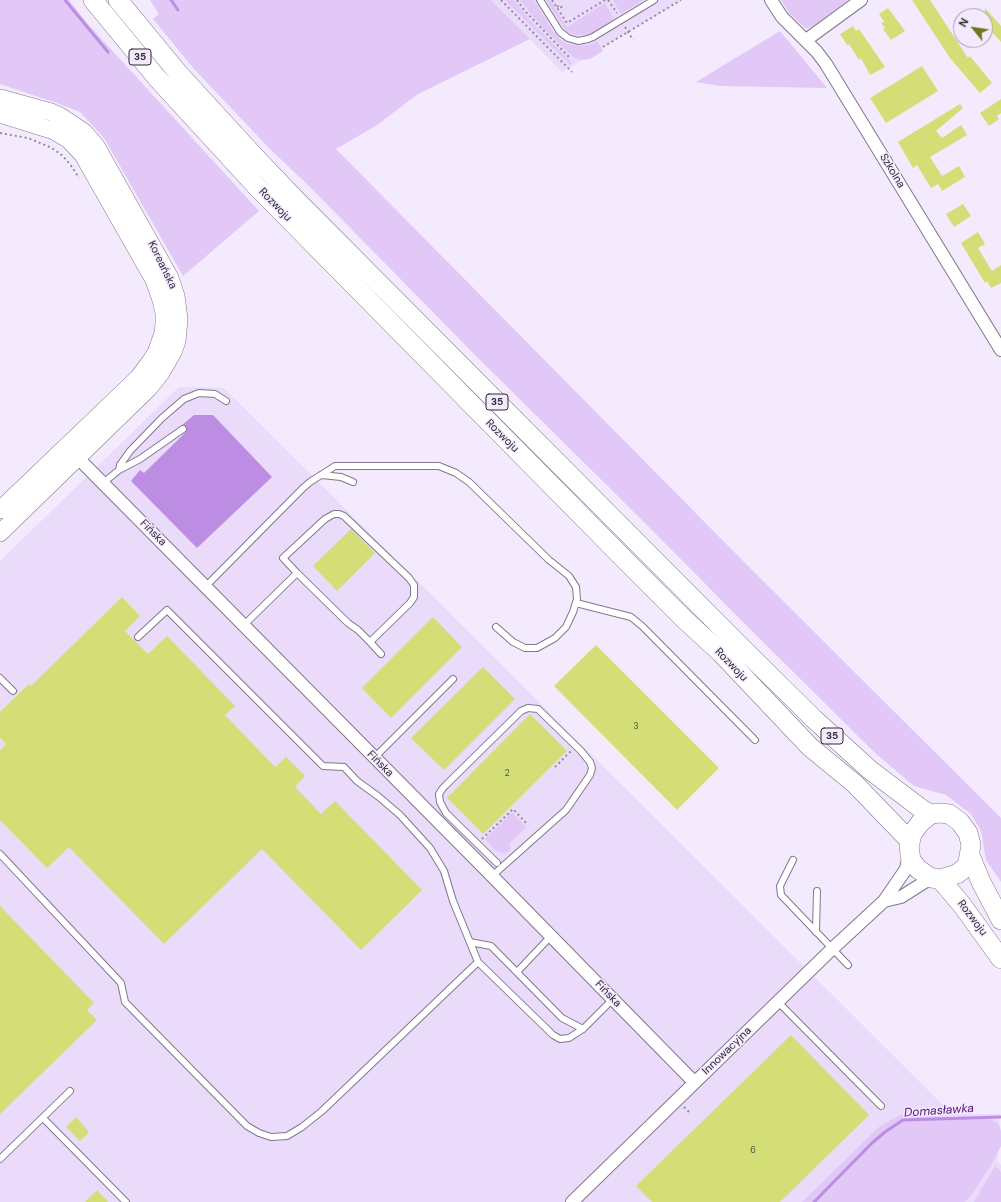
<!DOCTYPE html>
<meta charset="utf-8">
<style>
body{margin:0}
#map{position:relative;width:1001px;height:1202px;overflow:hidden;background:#f4eafe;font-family:"DM Sans",sans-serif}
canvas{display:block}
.north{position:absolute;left:953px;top:8px;width:40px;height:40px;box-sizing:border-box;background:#f4eafe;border:1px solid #a59dad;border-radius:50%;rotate:300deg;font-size:11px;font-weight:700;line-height:16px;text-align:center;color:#2e2933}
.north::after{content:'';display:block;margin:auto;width:14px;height:18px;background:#6e761f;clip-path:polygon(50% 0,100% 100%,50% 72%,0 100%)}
</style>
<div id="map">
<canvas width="1001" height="1202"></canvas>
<div class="north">N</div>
</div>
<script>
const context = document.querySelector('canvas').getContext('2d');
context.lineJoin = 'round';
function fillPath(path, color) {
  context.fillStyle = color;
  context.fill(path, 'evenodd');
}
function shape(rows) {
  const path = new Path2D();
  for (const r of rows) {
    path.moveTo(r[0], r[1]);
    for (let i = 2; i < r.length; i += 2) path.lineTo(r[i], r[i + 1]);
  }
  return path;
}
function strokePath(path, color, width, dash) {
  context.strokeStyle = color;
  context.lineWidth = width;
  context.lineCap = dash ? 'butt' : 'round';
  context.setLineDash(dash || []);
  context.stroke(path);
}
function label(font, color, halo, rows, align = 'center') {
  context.font = font + ' "DM Sans",sans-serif';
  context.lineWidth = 3;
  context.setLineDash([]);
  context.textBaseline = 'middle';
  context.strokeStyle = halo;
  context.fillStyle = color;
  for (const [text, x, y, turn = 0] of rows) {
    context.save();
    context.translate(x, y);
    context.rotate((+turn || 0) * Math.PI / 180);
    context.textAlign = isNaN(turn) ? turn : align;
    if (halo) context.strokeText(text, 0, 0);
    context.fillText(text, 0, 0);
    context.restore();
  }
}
const built = shape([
 [491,0,682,0,562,72],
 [179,387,224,388,952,1114,1000,1114,997,1160,1001,1165,1001,1202,0,1202,0,561]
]);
const green = shape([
 [0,0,69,0,87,23,259,211,183,276,104,138,80,112,57,103,0,84],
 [150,0,491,0,530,39,418,94,377,125,336,149,748,566,997,814,1001,818,1001,882,986,860,981,831,971,814,946,795,914,786,875,753,747,626,643,521,475,355,309,186,270,149,194,69,153,19,159,14],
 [505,0,514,0,528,18,572,63,570,65],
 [520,0,534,0,552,30,561,40,567,44,580,46,592,44,597,41,603,51,590,59,581,60,574,58,539,24],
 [546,0,550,0,567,27,605,3,614,19,592,33,587,35,576,35,567,32,564,28],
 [613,0,643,0,621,14],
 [781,0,849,0,816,24,806,29,789,13],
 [780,31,827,88,720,86,696,82],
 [512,812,526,827,509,844,511,848,508,852,506,853,499,852,495,850,485,839],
 [900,1115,990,1119,999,1124,1001,1131,1001,1146,993,1162,972,1194,965,1202,802,1202,880,1126],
 [995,1166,1001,1172,1001,1202,974,1202]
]);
const water = shape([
 [194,415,213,415,272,477,197,548,131,481,140,470,144,473,185,433,181,426]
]);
const stream = shape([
 [65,0,108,52],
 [171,0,178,10],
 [814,1202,872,1143,885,1132,903,1120,1001,1117]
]);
const building = shape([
 [912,0,930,0,968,58,970,56,992,83,980,93,950,58],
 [888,8,905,31,891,40,883,29,885,28,881,23,884,22,879,14],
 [985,8,1001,26,1001,42,991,31,990,32,985,26],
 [853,26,856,31,859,29,885,67,870,75,861,58,859,60,849,44,847,45,840,34],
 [922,66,938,91,886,123,870,98],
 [1001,99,1001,113,997,116,999,119,989,126,980,113],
 [960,104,963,108,936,131,942,138,961,125,967,135,930,157,942,176,959,166,965,177,942,191,938,184,931,188,917,165,913,168,898,142],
 [963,204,971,216,954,227,946,214],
 [978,232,985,244,978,248,992,271,1001,265,1001,283,991,288,987,281,985,283,961,243],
 [351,529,375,553,337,591,313,566],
 [122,597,140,616,125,631,148,654,167,636,235,706,225,715,275,767,286,757,305,776,295,787,321,814,335,801,422,890,361,950,262,849,164,944,69,847,47,868,0,820,0,750,6,744,0,738,0,712,29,684,31,686],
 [433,617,462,647,391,718,362,688],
 [596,645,719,768,677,810,554,686],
 [483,667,515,699,444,770,411,738],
 [530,714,567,751,483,834,447,798],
 [0,906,94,1003,87,1010,97,1020,0,1114],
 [791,1035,869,1115,780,1202,652,1202,636,1186],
 [76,1117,89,1132,80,1141,66,1127],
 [97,1190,108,1202,85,1202]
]);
const path = shape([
 [501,0,572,72],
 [517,0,524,10,570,58],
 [552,0,567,23,605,0],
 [608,0,617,13],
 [557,7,560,5,563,10],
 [625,27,633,40],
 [603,47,681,0],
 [0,133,28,138,52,148,63,156,72,167,79,178],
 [555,767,571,751],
 [482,839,513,809,528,825],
 [684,1107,689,1112]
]);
const lane = shape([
 [540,0,560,32,568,38,578,41,588,39,593,37,654,0],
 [119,470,140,459,183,429],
 [321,475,341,477,353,482],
 [103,483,119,470,120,465,130,451,162,418,184,399,199,393,215,394,226,401],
 [297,573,348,623,358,630,370,642],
 [206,586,303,488,310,482,335,466,439,466,456,473,469,482,549,560,569,576,576,587,577,599,573,612,566,627,555,638,537,648,525,648,513,642,496,627],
 [576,603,631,617,642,626,755,740],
 [244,625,297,573,283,558,325,519,334,514,339,514,344,516,409,578,414,585,414,597,410,603,370,642,381,654],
 [138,637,167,610,323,766,344,767,357,781,379,797,400,815,430,848,444,871,453,901,478,962,553,1035,560,1039,569,1038,583,1029,613,999],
 [0,678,13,691],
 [374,758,453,679],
 [0,854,121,983,125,1002,247,1126,259,1133,271,1137,287,1136,302,1127,322,1111,478,962],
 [793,860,780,886,781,895,848,965],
 [492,876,566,810,590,775,592,768,590,762,581,751,538,709,528,708,521,711,451,780,443,788,439,794,440,802,446,813,497,863],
 [816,932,817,891],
 [470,942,491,946,562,1018,583,1029],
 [517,972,551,936],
 [778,1002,881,1106],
 [43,1118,126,1202],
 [0,1159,70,1091]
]);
const street = shape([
 [771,0,782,17,817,52,826,64,1001,350],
 [806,40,861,0],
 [73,453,492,876,694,1082],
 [884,901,901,897,931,878],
 [572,1202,832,949,884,901,906,869,909,854]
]);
const secondary = shape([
 [0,98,51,112,60,116,84,132,96,146,170,278,176,296,179,319,177,341,173,352,161,373,149,388,0,533],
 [0,114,54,131,69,140,83,155,154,280,161,300,164,313,164,324,163,333,156,353,150,362,138,378,0,510]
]);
const primary = shape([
 [93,0,157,78,257,187,633,568,684,619,721,653,810,747,855,784,909,840],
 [118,0,179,74,255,157,297,201,741,647,814,719,870,770,923,810,931,814],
 [941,813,949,814,960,822,968,833,971,845,968,862,966,867,957,874,940,879,931,878,918,869,911,860,909,847,912,834,920,823,931,814,941,813],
 [970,855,981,882,1001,920],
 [940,879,962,905,1001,959]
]);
const numberNames = [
 ["3",636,727],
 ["2",507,774],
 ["6",753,1151]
];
const shields = [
 [140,57,22],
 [497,402,22],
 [832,736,22]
];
const shieldNames = [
 ["35",140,57],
 ["35",497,402],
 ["35",832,736]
];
const streetNames = [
 ["Szkolna",892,171,59],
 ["Rozwoju",275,205,46],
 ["Koreańska",162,265,64],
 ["Rozwoju",502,436,45],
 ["Fińska",153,533,45],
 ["Rozwoju",731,665,46],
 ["Fińska",380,764,45],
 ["Rozwoju",972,918,53],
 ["Fińska",608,994,46],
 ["Innowacyjna",727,1051,-44]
];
const waterNames = [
 ["Domasławka",939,1111,-4]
];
fillPath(built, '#ebdbfb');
fillPath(green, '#e1c8f7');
fillPath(water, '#bc8de2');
strokePath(stream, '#bc8de2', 3);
fillPath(building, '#d3de76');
strokePath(lane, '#82778d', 8);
strokePath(street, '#82778d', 14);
strokePath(secondary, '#82778d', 18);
strokePath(primary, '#82778d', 20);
strokePath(path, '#948c9c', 2, [2, 3]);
strokePath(lane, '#fff', 6);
strokePath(street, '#fff', 12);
strokePath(secondary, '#fff', 17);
strokePath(primary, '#fff', 19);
label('9px', '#575644', null, numberNames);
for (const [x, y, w] of shields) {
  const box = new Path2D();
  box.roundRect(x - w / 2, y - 8, w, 16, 3);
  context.fillStyle = '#f4eafe';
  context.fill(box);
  strokePath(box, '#2e2933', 1);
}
label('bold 10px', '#2e2933', null, shieldNames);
label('11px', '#2e2933', '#f4eafe', streetNames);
label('italic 12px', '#4f0d74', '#f4eafe', waterNames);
</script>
